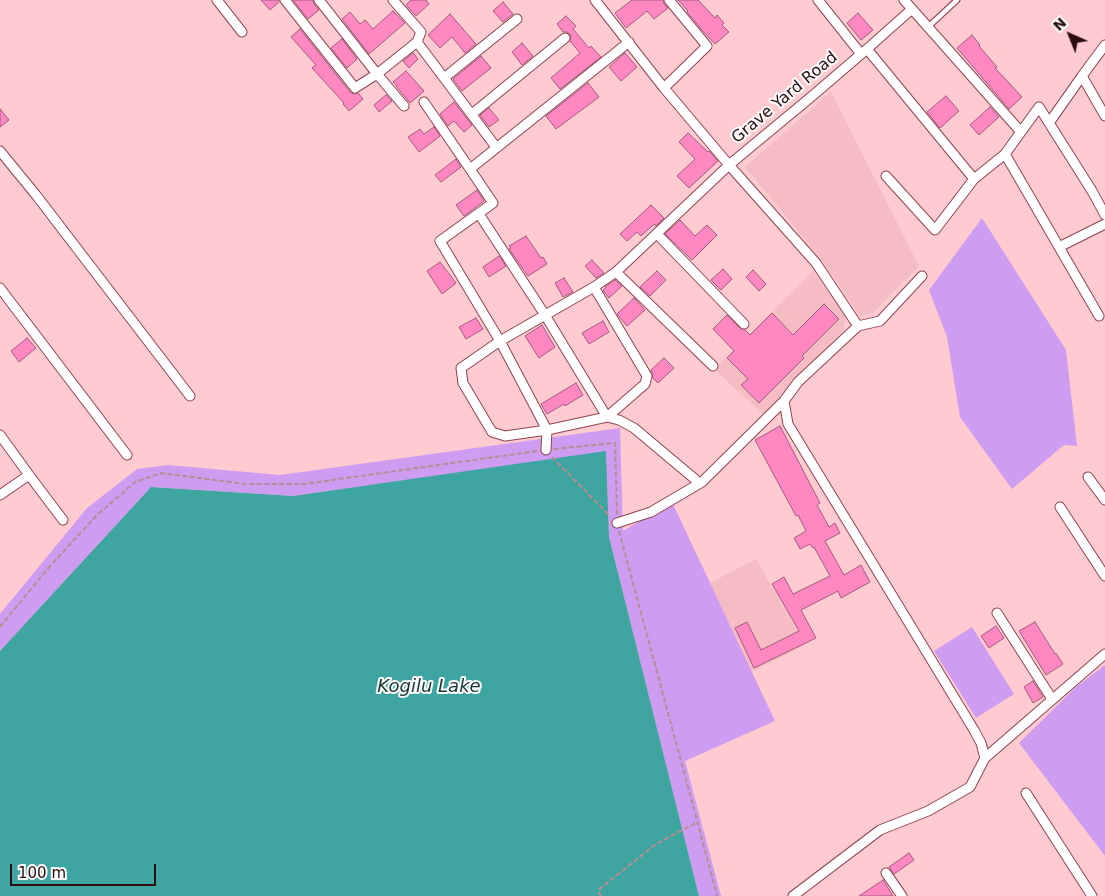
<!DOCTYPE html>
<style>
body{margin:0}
#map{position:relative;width:1105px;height:896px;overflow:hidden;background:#ffcad0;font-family:"DejaVu Sans",sans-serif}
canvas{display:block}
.north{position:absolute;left:1045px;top:10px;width:50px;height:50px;-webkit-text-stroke:4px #fbfbfb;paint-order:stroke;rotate:316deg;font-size:14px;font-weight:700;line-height:20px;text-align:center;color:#2a0c11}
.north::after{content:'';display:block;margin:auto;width:18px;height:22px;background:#2a0c11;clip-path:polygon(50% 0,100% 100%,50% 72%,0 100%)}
.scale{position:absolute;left:10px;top:864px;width:146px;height:22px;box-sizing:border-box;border:2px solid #2a0c11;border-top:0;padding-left:6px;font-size:15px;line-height:18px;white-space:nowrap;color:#2a0c11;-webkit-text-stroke:4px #fbfbfb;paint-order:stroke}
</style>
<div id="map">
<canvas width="1105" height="896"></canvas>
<div class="north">N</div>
<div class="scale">100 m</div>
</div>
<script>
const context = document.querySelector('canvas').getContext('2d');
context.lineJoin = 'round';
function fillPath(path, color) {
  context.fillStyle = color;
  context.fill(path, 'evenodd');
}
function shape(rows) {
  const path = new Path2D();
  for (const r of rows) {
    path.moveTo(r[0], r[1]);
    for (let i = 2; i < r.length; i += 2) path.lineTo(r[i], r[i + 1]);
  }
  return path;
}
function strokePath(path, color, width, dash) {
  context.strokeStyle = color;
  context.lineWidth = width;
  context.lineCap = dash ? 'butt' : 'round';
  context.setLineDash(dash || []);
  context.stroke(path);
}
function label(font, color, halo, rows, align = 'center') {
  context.font = font + ' "DejaVu Sans",sans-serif';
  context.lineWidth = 4;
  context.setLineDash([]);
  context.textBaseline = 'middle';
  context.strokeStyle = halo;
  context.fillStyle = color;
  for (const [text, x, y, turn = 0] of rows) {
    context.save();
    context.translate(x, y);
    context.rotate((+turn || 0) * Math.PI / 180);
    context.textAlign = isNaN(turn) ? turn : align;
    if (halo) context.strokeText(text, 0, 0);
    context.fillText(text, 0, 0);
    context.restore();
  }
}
const built = shape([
 [831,92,919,266,873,313,860,316,822,260,745,167],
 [813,271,843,311,847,317,842,332,765,416,714,369],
 [756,559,805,645,752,672,710,583]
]);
const green = shape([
 [982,218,1066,350,1077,446,1064,445,1012,489,960,417,947,337,929,290],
 [620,428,623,531,672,502,775,721,685,761,721,896,699,896,609,537,606,452,293,496,151,487,0,651,0,614,87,508,137,469,168,465,280,475],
 [972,627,1014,694,976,718,934,651],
 [1105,665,1105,856,1019,743,1076,687]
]);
const water = shape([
 [606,451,609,537,699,896,0,896,0,651,151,487,293,496]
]);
const building = shape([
 [261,0,279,0,279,2,270,10,261,0],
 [293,0,313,0,314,4,319,10,308,19,293,0],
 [411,0,426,0,429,4,416,16,406,5,411,0],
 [632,0,663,0,664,4,668,8,654,19,647,11,626,28,615,13,632,0],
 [678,0,698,0,715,18,717,15,724,23,722,25,729,32,715,44,701,29,687,12,688,11,678,0],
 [503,2,513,14,503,22,493,11,503,2],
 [393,11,405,23,369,54,342,19,350,12,360,24,365,20,373,29,393,11],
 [858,13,873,30,861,40,847,23,858,13],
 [450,14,476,44,465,53,452,37,440,48,428,35,450,14],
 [566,16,576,26,573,29,589,48,591,46,601,57,560,89,551,78,580,53,570,41,571,37,570,34,567,32,563,32,557,24,566,16],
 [300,29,350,92,353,94,358,93,363,99,349,111,343,104,344,103,312,68,316,65,291,37,300,29],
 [972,35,980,45,979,46,997,67,995,68,1022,97,1009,109,957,48,972,35],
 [342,39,357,59,347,68,331,48,342,39],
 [522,43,533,56,522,65,512,52,522,43],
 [413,53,418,59,409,68,403,61,413,53],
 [625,53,637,67,621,81,609,67,625,53],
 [481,56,491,68,462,91,453,79,481,56],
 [406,71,424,91,410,103,396,86,397,86,393,82,406,71],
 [588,83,599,97,556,129,546,116,588,83],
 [386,95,392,101,379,112,374,105,386,95],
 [946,96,959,111,940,128,927,112,946,96],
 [454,102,472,125,464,132,454,121,448,126,440,114,454,102],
 [990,107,999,117,979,135,970,125,990,107],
 [489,108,499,120,489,127,480,115,489,108],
 [0,109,9,120,0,127,0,109],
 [434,127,440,136,419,152,408,137,420,129,424,134,434,127],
 [688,133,708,152,709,151,718,161,689,188,677,176,695,159,679,142,688,133],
 [456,159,461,167,441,182,435,175,456,159],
 [477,190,484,201,464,216,456,205,477,190],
 [651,205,664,218,656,226,654,224,641,236,637,232,627,241,620,234,651,205],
 [680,220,695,236,707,225,717,235,692,260,665,234,680,220],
 [526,236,541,258,543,257,547,264,528,276,509,249,511,248,509,246,526,236],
 [499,256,506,266,489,277,483,267,499,256],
 [592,260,604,273,596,278,585,266,592,260],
 [440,262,456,283,442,294,427,271,440,262],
 [723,269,732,279,721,290,711,280,723,269],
 [753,270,766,284,759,291,746,277,753,270],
 [657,271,666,280,650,296,640,287,657,271],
 [564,278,573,292,563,297,555,283,564,278],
 [615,280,622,286,609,298,603,290,606,288,605,287,615,280],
 [634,298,645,310,627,326,617,314,634,298],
 [824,304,839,319,802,356,804,358,759,403,741,385,748,379,727,358,734,351,713,329,727,315,740,328,745,330,750,335,772,313,793,335,824,304],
 [476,318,483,329,466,339,459,327,476,318],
 [603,321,609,332,589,344,582,333,603,321],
 [542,325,555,347,539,358,525,336,542,325],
 [27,338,36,348,19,362,11,351,27,338],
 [664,358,674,368,658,383,653,378,651,370,664,358],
 [576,383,583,395,565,406,564,404,547,414,541,404,576,383],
 [780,426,820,503,817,505,829,527,835,523,840,533,825,541,844,575,861,565,870,582,841,598,838,591,801,610,816,638,754,668,735,628,747,622,761,650,799,631,772,584,784,577,793,594,830,576,814,547,813,548,810,544,800,549,794,538,806,531,798,515,796,516,755,440,780,426],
 [1035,622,1055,654,1056,653,1063,664,1046,675,1019,631,1035,622],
 [996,626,1004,638,989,648,981,636,996,626],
 [1033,681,1043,697,1033,703,1024,687,1033,681],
 [909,853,914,860,894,874,889,867,909,853],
 [883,880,893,896,859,896,883,880]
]);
const path = shape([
 [554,449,615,443,617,514],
 [552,457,610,516],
 [619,531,713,880,717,896],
 [0,627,50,566,97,515,135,482,161,473,246,484,304,484,537,451],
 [601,896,598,890,656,844,698,822]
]);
const lane = shape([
 [928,27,957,0]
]);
const street = shape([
 [217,0,242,32],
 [285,0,355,88,377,74,404,106],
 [319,0,377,74,417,42,421,32,393,0],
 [595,0,664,88,729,165,816,263,858,326,798,382,784,401,788,424,974,730,981,743,985,758,970,787,928,811,880,830,793,896],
 [818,0,861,54],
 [904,0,912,9],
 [417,42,496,147],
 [1105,45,1082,76,1105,116],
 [444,78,517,19],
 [664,88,707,46,669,0],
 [424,102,470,169,629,42],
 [472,114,565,38],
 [1049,123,1082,76],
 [0,151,36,195,190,396],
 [1005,154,1099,316],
 [470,169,493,203,440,241,500,341,461,368,463,383,492,432,505,436,547,430,607,417,545,315,479,214],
 [886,176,935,230,974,179,1005,154,1039,107,1092,191,1105,215],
 [974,179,867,49,912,9,1021,132],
 [657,234,744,324],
 [1059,247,1105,224],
 [594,287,647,376,645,384,607,417],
 [0,288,127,455],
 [858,326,880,321,922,276],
 [713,366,616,272,729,165,811,97,867,49],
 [607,417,619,420,634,428,696,480],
 [0,435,29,475,0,495],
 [546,450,547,430,500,341,594,287,616,272],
 [29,475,63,520],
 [1088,477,1105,500],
 [1060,507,1105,576],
 [617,523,651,512,702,482,784,401],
 [997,613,1052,699],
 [985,758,1105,654],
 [1026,793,1092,896],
 [886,873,902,896]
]);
const streetNames = [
 ["Grave Yard Road",785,98,-40]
];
const waterNames = [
 ["Kogilu Lake",429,687]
];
fillPath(built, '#f6bcc3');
fillPath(green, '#ce9cf1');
fillPath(water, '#3ea5a0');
fillPath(building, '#ff88c2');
strokePath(building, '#a15b7d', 1);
strokePath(lane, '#8e4451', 7);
strokePath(street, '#8e4451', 11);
strokePath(path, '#ba8c92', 2, [5, 2.5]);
strokePath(lane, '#fff', 4.5);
strokePath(street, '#fff', 9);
label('16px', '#2a0c11', '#fbfbfb', streetNames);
label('italic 18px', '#183735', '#fbfbfb', waterNames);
</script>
